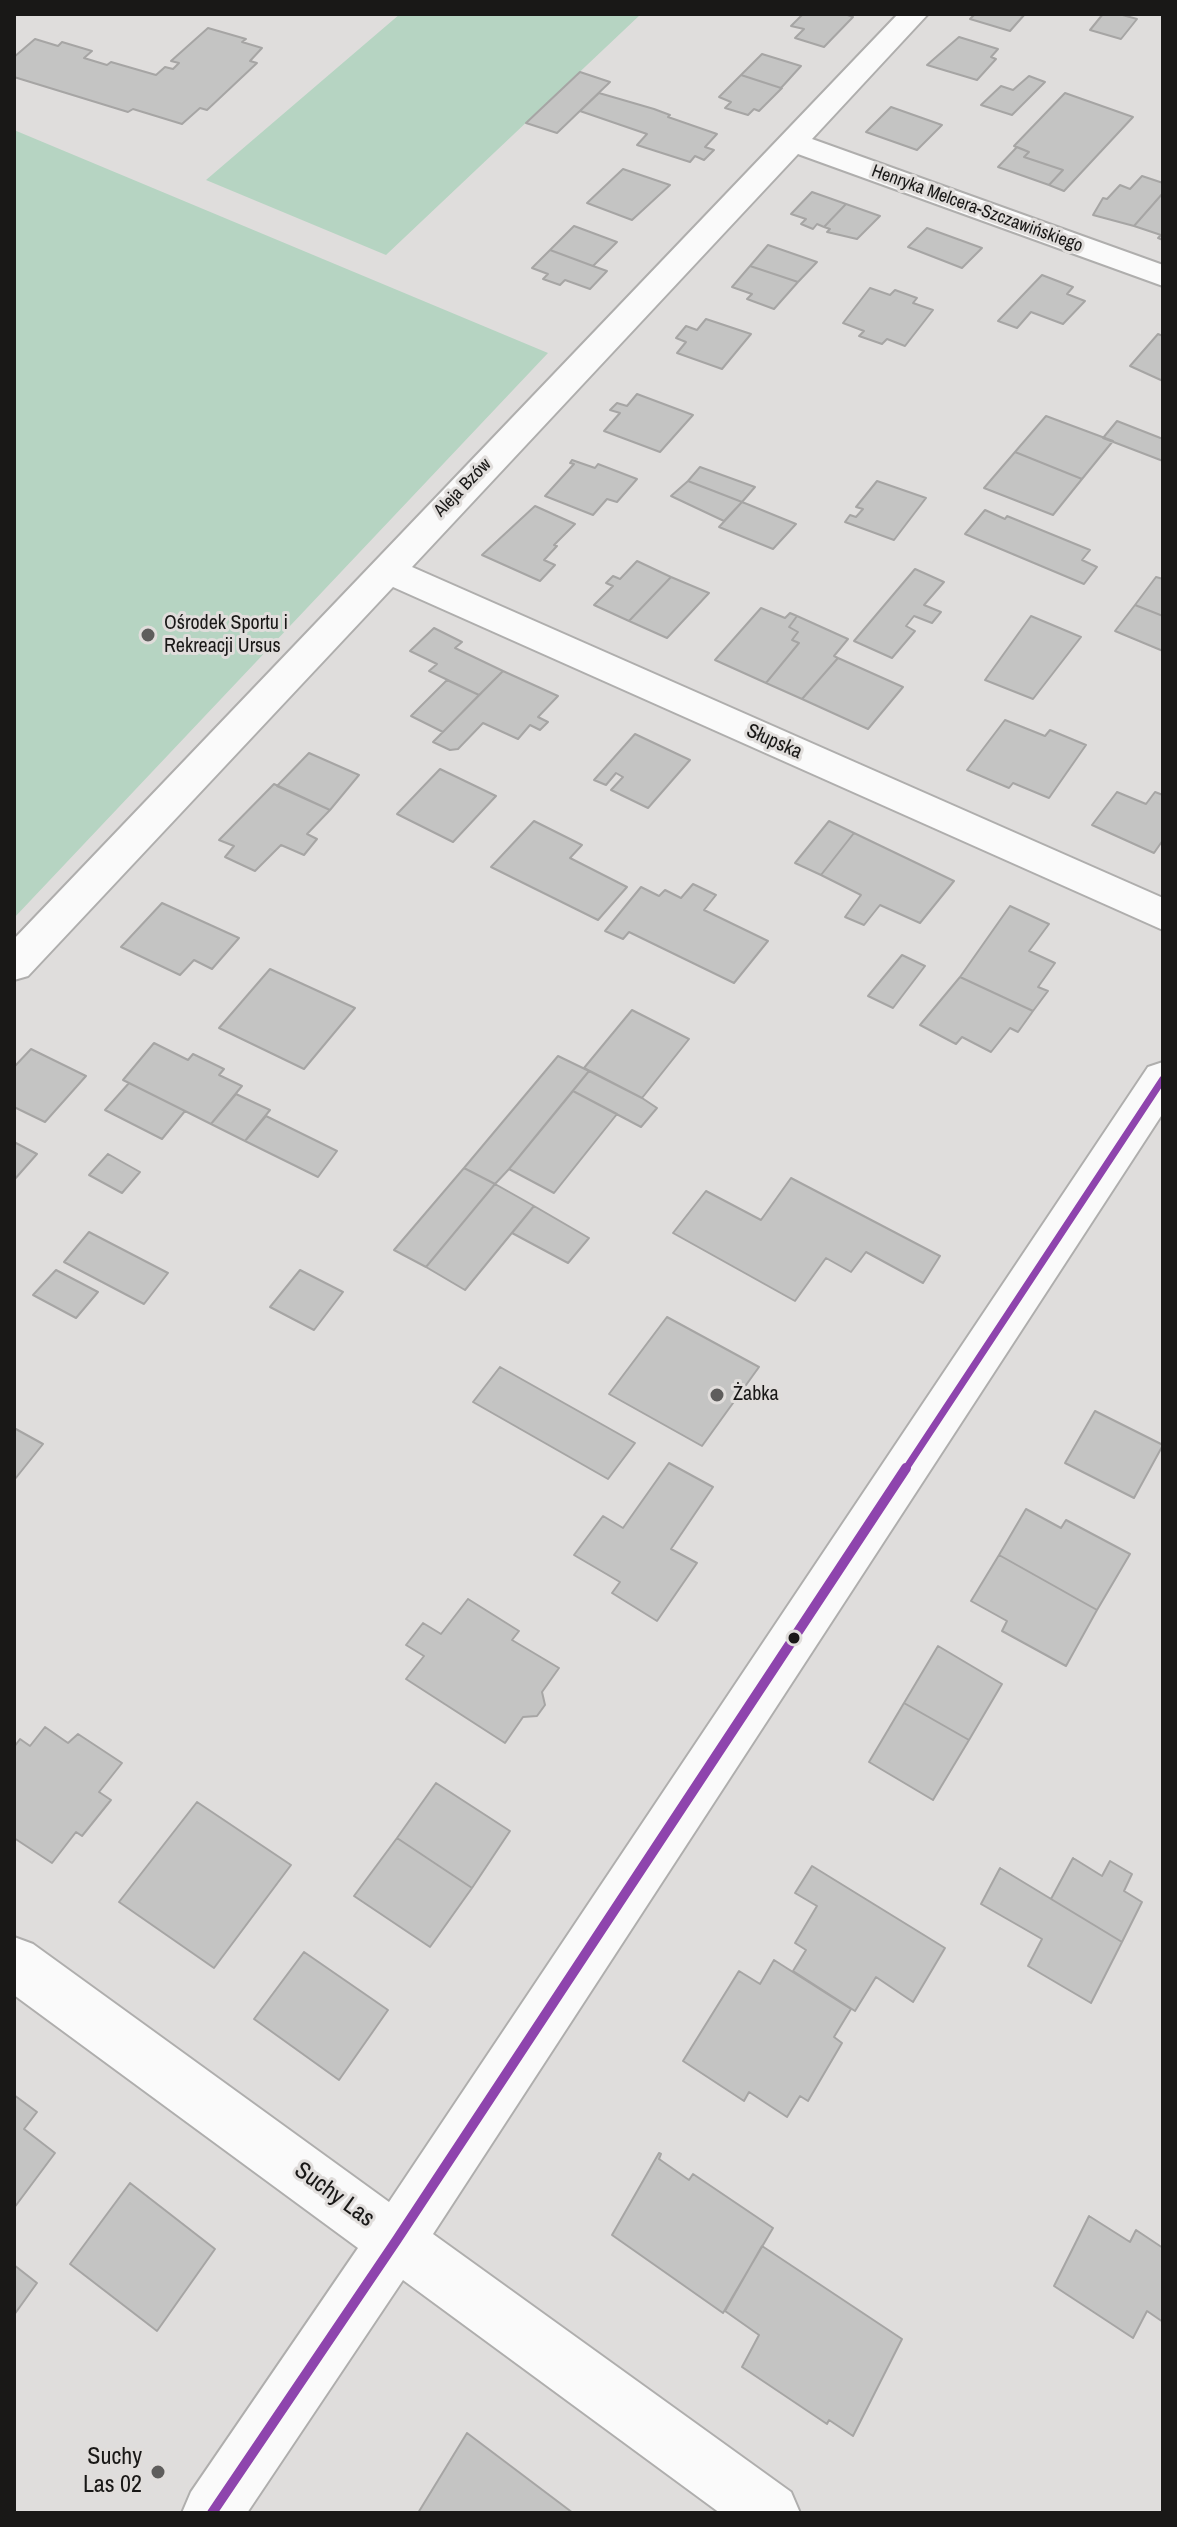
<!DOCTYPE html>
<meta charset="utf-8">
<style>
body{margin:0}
#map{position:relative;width:1177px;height:2527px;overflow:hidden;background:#dfdddc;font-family:"Archivo Narrow",sans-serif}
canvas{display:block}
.frame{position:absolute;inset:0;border:16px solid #191817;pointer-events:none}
</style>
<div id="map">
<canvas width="1177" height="2527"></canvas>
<div class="frame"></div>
</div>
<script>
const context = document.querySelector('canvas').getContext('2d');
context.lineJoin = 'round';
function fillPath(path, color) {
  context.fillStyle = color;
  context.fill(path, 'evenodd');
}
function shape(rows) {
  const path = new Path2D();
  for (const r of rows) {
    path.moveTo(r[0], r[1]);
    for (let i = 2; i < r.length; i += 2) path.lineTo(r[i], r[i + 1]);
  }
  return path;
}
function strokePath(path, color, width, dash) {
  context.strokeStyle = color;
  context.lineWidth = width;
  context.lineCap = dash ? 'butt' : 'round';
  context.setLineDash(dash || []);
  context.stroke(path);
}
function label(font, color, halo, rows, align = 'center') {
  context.font = font + ' "Archivo Narrow",sans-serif';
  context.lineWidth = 6;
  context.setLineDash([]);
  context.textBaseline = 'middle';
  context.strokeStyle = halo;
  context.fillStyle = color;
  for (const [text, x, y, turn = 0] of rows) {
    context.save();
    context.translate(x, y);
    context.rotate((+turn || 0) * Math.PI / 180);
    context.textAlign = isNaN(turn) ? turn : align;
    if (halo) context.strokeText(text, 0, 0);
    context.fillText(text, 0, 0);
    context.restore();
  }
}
const green = shape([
 [400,14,641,14,386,255,206,180],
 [14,130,548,353,14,918]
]);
const building = shape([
 [803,14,845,14,853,17,824,47,795,38,804,29,791,26,803,14],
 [975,14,1025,14,1010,31,970,19,975,14],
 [1103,14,1119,14,1137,19,1121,39,1090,30,1103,14],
 [208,28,246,39,242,42,262,48,250,61,257,63,207,110,200,108,182,124,133,109,128,112,14,77,14,57,35,39,58,46,62,42,92,51,84,58,107,65,111,62,156,75,165,67,173,69,179,63,171,61,208,28],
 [959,37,998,49,991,57,996,59,977,80,927,65,959,37],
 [762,54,801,66,781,88,741,75,762,54],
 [580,72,610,82,557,133,526,123,580,72],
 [741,75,781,88,782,88,759,111,754,109,748,115,725,108,731,102,719,97,741,75],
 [1029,76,1045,82,1012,115,981,105,1001,86,1013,90,1029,76],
 [599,93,654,109,670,115,668,117,717,134,705,147,714,150,704,160,695,156,690,162,637,145,647,134,580,111,599,93],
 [1065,93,1133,117,1064,191,1049,185,1063,170,1024,157,1029,152,1014,146,1065,93],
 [891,107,942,125,917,150,866,132,891,107],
 [1017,147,1029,152,1024,157,1063,170,1049,185,998,167,1017,147],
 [623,169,670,185,632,220,587,203,623,169],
 [1142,176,1163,183,1163,193,1134,226,1093,215,1103,198,1107,199,1120,185,1130,189,1142,176],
 [812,192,846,204,824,227,817,224,813,229,801,224,806,219,791,214,812,192],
 [1163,193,1163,240,1158,238,1161,235,1134,226,1163,193],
 [846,204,880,216,857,239,827,232,830,229,824,227,846,204],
 [574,226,617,242,593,266,550,250,574,226],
 [927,228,982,248,962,268,908,247,927,228],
 [768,245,817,262,798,282,750,266,768,245],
 [550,250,593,266,607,271,590,289,565,280,560,285,543,279,548,274,532,268,550,250],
 [750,266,798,282,774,309,747,299,752,294,732,287,750,266],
 [1042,275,1073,287,1067,294,1085,301,1063,324,1031,312,1017,328,998,321,1042,275],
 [870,288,890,295,895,290,917,298,913,303,933,310,905,346,887,339,882,344,859,336,864,331,843,323,870,288],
 [706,319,751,334,722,369,677,353,686,342,676,338,686,326,697,330,706,319],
 [1158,334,1163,336,1163,381,1130,366,1158,334],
 [637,394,693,415,660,452,604,431,620,413,610,410,617,403,627,406,637,394],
 [1046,416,1113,441,1082,479,1015,452,1046,416],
 [1117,421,1163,439,1163,461,1103,438,1117,421],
 [1015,452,1082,479,1053,515,984,488,1015,452],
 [572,460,595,468,598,464,637,479,617,502,607,499,593,515,545,496,574,464,570,463,572,460],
 [700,467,755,487,742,502,688,481,700,467],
 [688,481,742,502,724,521,671,496,688,481],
 [877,481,926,498,894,540,845,522,850,515,856,517,863,509,856,507,877,481],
 [742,502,747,504,796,524,773,549,719,527,742,502],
 [535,506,575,524,554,545,557,546,544,560,555,565,540,581,482,555,535,506],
 [985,510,1005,519,1007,516,1090,550,1082,560,1097,567,1084,584,965,534,985,510],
 [637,561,671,577,629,621,594,605,613,586,606,583,613,576,620,579,637,561],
 [915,569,944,582,924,605,941,612,932,623,914,616,906,626,915,631,892,658,854,641,915,569],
 [671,577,709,593,667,638,629,621,671,577],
 [1156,577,1163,579,1163,616,1135,605,1156,577],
 [1135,605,1163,616,1163,651,1115,631,1135,605],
 [761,608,785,618,790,613,797,616,789,627,798,632,792,640,799,643,766,683,715,660,761,608],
 [797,616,848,639,834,656,838,658,802,699,766,683,799,643,792,640,798,632,789,627,797,616],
 [1031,616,1081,637,1033,699,985,680,1031,616],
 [434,628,462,642,455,648,503,671,479,695,429,671,437,664,410,651,434,628],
 [838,658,903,687,868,729,802,699,838,658],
 [503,671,558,696,538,717,548,722,540,730,530,725,518,739,483,723,458,749,450,750,433,742,503,671],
 [447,680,479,695,443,732,411,716,447,680],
 [1005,720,1045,736,1050,730,1086,745,1049,798,1013,783,1009,788,967,770,1005,720],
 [635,734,690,760,648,808,611,790,623,777,616,773,606,785,594,780,635,734],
 [309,753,359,775,330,810,277,786,309,753],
 [440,769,496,796,453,842,397,814,440,769],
 [274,784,330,810,307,834,317,839,304,855,281,845,255,871,225,857,234,846,219,840,274,784],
 [1117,792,1146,804,1155,792,1163,795,1163,840,1154,853,1092,825,1117,792],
 [534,821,582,845,570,858,627,887,598,920,491,867,534,821],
 [829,821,854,833,821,875,795,863,829,821],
 [854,833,954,881,920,923,880,905,864,925,845,917,861,895,821,875,854,833],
 [693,884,716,895,704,910,768,941,734,983,629,932,623,939,605,931,641,887,659,896,665,890,681,898,693,884],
 [162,903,239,938,212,969,194,960,180,975,121,947,162,903],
 [1010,906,1049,924,1029,951,1055,963,1038,987,1048,991,1033,1011,960,977,1010,906],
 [902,955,925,966,893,1008,868,996,902,955],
 [270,969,355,1008,304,1069,219,1028,270,969],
 [960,977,1033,1011,1018,1032,1010,1028,991,1052,962,1037,956,1044,920,1025,960,977],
 [632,1010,689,1039,642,1098,584,1068,632,1010],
 [154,1043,188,1060,193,1054,224,1069,219,1075,242,1086,211,1124,123,1080,154,1043],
 [31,1049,86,1076,45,1122,14,1107,14,1067,31,1049],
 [558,1056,589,1071,509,1169,495,1184,464,1168,558,1056],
 [589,1071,642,1098,657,1108,641,1127,573,1091,589,1071],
 [129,1083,185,1111,162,1139,105,1110,129,1083],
 [573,1091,617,1114,554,1193,509,1169,573,1091],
 [236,1094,270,1110,245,1141,211,1124,236,1094],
 [266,1116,337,1151,318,1177,245,1141,266,1116],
 [14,1142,37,1154,14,1180,14,1142],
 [108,1154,140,1172,122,1193,89,1175,108,1154],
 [464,1168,495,1184,426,1267,394,1250,464,1168],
 [791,1178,940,1256,923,1283,866,1252,851,1272,826,1258,795,1301,673,1233,706,1191,761,1220,791,1178],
 [495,1184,534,1206,465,1290,426,1267,495,1184],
 [534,1206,589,1238,568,1263,512,1233,534,1206],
 [89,1232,168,1273,144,1304,64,1262,89,1232],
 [56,1270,98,1292,76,1318,33,1295,56,1270],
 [300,1270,343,1292,314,1330,270,1307,300,1270],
 [667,1317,759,1367,702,1446,609,1394,667,1317],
 [500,1367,635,1443,608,1479,473,1402,500,1367],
 [1095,1411,1163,1445,1134,1498,1065,1463,1095,1411],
 [14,1428,43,1444,15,1479,14,1478,14,1428],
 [669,1463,713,1487,671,1549,697,1563,657,1621,612,1593,620,1582,574,1555,603,1516,623,1528,669,1463],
 [1026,1509,1061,1528,1066,1520,1130,1554,1097,1610,999,1555,1026,1509],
 [999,1555,1097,1610,1066,1666,1002,1631,1007,1621,971,1601,999,1555],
 [468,1599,519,1631,512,1640,559,1668,542,1692,545,1705,537,1716,523,1717,505,1743,406,1679,424,1656,406,1645,423,1623,441,1634,468,1599],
 [938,1646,1002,1684,969,1740,904,1703,938,1646],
 [904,1703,969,1740,933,1800,869,1762,904,1703],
 [45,1727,68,1743,78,1734,122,1763,99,1792,111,1800,82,1836,76,1832,52,1863,14,1838,14,1747,20,1739,30,1746,45,1727],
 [436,1783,510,1831,472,1888,397,1838,436,1783],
 [197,1802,291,1865,214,1968,119,1902,197,1802],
 [397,1838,472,1888,430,1947,354,1896,397,1838],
 [1073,1858,1102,1876,1110,1861,1132,1874,1124,1891,1142,1902,1122,1942,1051,1899,1073,1858],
 [812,1866,945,1948,913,2002,876,1977,855,2011,793,1971,806,1950,795,1943,817,1906,795,1893,812,1866],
 [1000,1868,1122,1942,1091,2003,1028,1966,1042,1939,981,1904,1000,1868],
 [304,1952,388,2010,339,2080,254,2019,304,1952],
 [774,1960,851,2009,834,2037,842,2043,808,2101,800,2096,787,2117,749,2092,744,2101,683,2061,739,1971,760,1984,774,1960],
 [14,2095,37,2112,24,2129,55,2153,14,2208,14,2095],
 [659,2153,661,2154,659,2159,689,2180,693,2174,773,2228,723,2313,612,2235,659,2153],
 [130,2183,215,2249,157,2331,70,2264,130,2183],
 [1089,2216,1130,2242,1136,2230,1163,2248,1163,2322,1147,2311,1133,2338,1054,2286,1089,2216],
 [762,2246,902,2339,853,2436,829,2420,827,2424,742,2367,759,2335,725,2311,762,2246],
 [14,2265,37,2283,14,2315,14,2265],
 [467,2433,573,2513,418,2513,467,2433]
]);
const minor = shape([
 [898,14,928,14,812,139,1163,265,1163,286,798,154,412,567,1163,898,1163,930,393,587,28,976,14,980,14,939,898,14],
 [1163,1062,1163,1113,433,2234,791,2492,800,2513,720,2513,403,2280,247,2513,182,2513,191,2492,358,2248,14,1995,14,1937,33,1944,389,2202,1148,1067,1163,1062]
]);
const bus1Far1 = shape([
 [905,1470,1163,1079]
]);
const bus1 = shape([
 [212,2513,396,2241,906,1468]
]);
const markers = [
 [148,635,8,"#5e5d5c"],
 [717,1395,8,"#5e5d5c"],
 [794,1638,7,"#191817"],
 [158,2472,8,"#5e5d5c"]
];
const farStreetnames = [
 ["Henryka Melcera-Szczawińskiego",977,209,20],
 ["Aleja Bzów",463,488,-46]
];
const poiNames = [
 ["Ośrodek Sportu i",164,624],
 ["Rekreacji Ursus",164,647],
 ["Żabka",733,1395]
];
const streetNames = [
 ["Słupska",774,742,24]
];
const nearStreetnames = [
 ["Suchy Las",334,2195,36]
];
const nearPoinames = [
 ["Suchy",142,2458],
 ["Las 02",142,2486]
];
fillPath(green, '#b6d4c2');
fillPath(building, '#c4c4c3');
strokePath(building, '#a6a5a4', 2);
strokePath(minor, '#afaead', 4);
fillPath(minor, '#fafafa');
strokePath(bus1Far1, '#8e44ad', 7);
strokePath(bus1, '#8e44ad', 10);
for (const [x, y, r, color] of markers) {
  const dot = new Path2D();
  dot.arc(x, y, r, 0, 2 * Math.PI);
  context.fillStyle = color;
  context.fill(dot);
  strokePath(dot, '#e0dddb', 3);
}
label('18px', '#191817', '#e0dddb', farStreetnames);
label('20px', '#191817', '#e0dddb', poiNames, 'left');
label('20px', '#191817', '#e0dddb', streetNames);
label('24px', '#191817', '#e0dddb', nearStreetnames);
label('24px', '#191817', '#e0dddb', nearPoinames, 'right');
</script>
